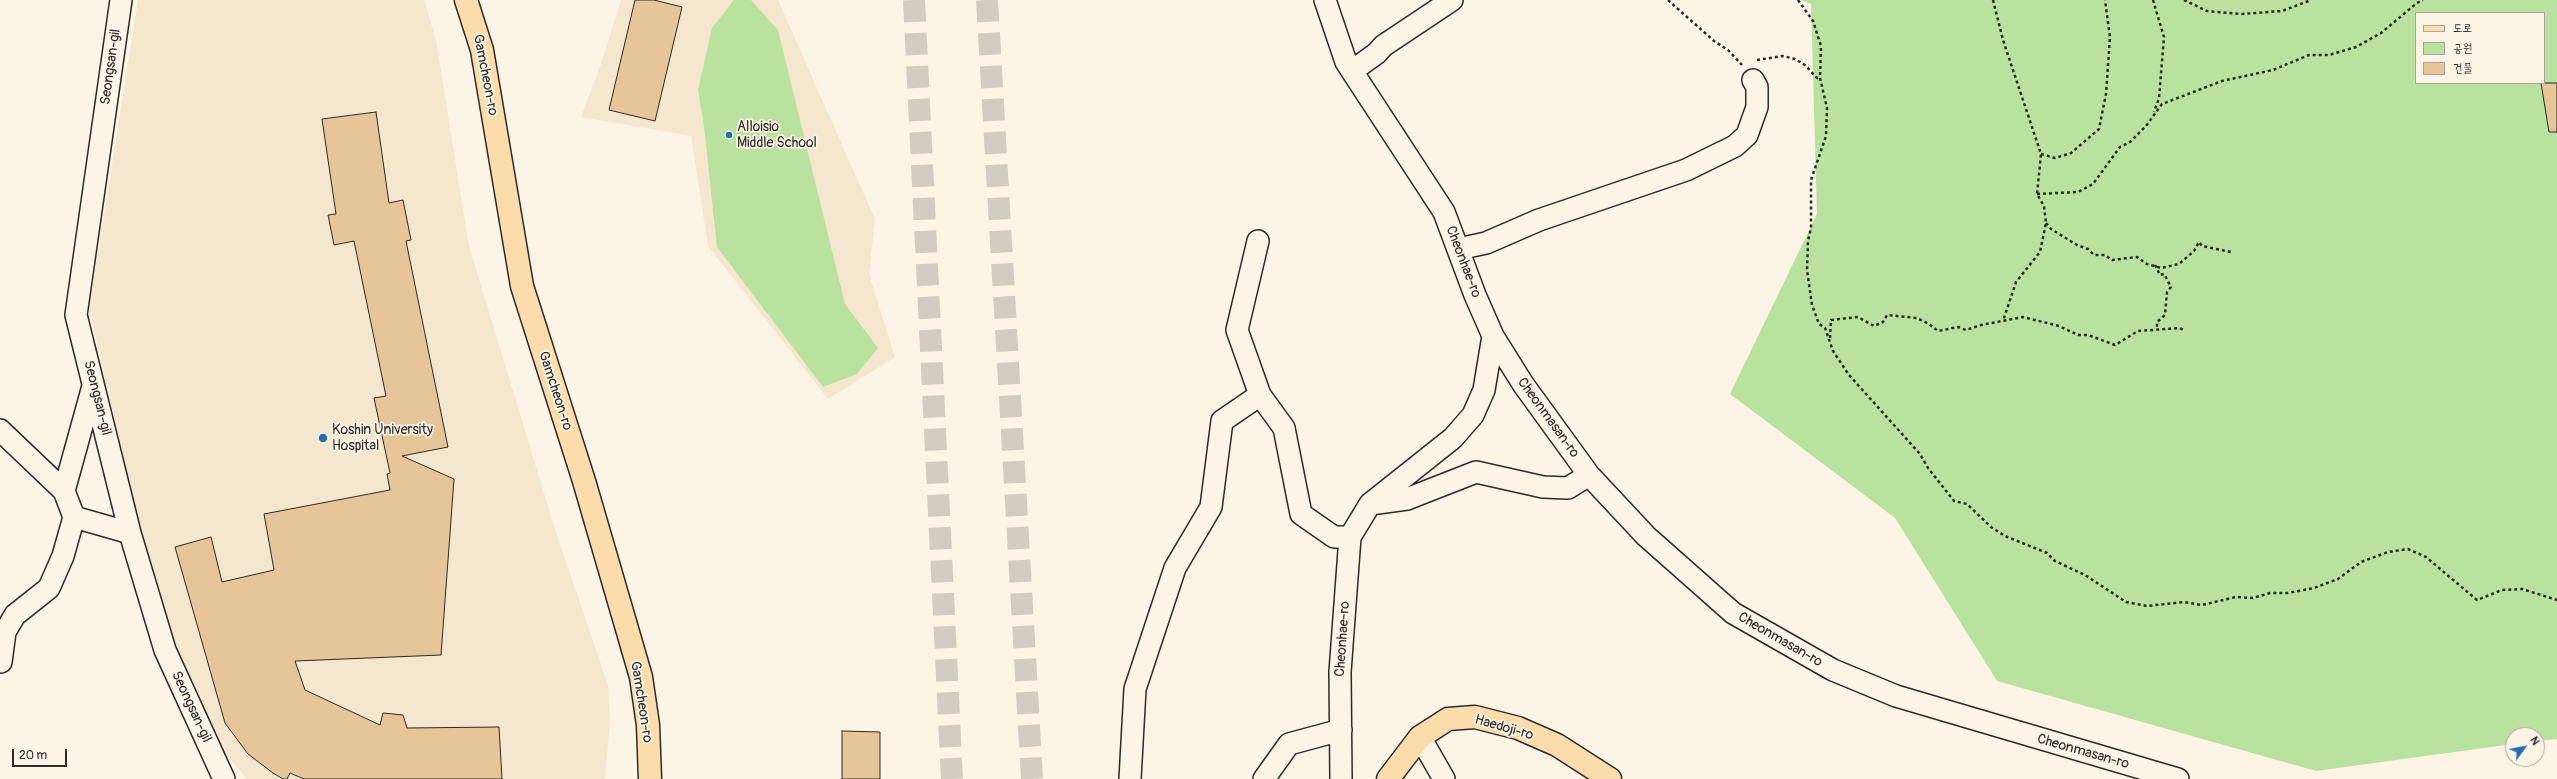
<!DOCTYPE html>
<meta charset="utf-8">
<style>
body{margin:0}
#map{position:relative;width:2557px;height:779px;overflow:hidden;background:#fcf5e5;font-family:Pangolin,"Poor Story",sans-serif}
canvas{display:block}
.legend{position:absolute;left:2415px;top:12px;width:130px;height:72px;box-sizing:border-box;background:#fcf5e5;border:1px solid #a8a49b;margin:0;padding:5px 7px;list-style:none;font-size:12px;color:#2b2b2b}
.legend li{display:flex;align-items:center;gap:8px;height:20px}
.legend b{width:20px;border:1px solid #a8a49b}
.north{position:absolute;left:2505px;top:727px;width:40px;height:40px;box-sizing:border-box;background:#fcf5e5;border:1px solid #a8a49b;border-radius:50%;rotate:58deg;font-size:11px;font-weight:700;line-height:16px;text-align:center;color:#2b2b2b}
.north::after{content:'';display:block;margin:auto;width:14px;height:18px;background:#1f6fb2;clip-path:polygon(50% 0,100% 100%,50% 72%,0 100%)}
.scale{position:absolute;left:12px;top:749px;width:55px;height:18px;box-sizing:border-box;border:2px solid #2b2b2b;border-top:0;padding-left:5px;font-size:12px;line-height:14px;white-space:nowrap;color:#2b2b2b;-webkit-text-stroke:3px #fcf5e5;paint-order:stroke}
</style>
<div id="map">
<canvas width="2557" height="779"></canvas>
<ul class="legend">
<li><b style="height:5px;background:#fddcac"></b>도로</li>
<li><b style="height:11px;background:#b9e29e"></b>공원</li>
<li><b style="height:11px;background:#e6c598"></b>건물</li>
</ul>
<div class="north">N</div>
<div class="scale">20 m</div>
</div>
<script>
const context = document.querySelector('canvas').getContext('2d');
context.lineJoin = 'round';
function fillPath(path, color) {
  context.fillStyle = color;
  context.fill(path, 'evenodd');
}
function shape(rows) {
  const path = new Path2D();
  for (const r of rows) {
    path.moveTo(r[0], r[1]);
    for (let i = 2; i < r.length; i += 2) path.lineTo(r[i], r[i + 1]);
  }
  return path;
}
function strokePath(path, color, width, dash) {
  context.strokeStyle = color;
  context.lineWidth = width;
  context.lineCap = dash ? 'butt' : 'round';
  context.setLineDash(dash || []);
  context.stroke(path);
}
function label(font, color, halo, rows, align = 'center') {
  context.font = font + ' Pangolin,sans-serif';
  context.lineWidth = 3.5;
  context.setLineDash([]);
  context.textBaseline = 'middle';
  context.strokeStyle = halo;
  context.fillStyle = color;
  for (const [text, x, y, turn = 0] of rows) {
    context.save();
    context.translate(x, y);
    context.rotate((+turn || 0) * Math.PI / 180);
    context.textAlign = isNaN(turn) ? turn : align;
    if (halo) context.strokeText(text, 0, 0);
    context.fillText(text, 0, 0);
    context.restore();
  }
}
const built = shape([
 [138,0,424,0,436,40,469,246,554,526,608,685,610,721,605,779,247,779,210,735,177,657,150,572,89,309],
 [621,0,778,0,875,219,869,274,895,357,828,399,708,246,691,136,581,117,601,64]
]);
const green = shape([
 [734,0,751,0,778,30,845,304,878,348,857,374,823,387,717,247,704,126,698,90,712,28],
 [1801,0,2557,0,2557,739,2537,741,2537,735,2513,735,2513,744,2316,771,1997,681,1895,518,1730,394,1817,214,1811,4],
 [2416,13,2544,13,2544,83,2416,83]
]);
const building = shape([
 [635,0,654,0,682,7,655,121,609,110,635,0],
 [2541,83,2557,83,2557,132,2549,132,2541,83],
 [376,112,389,203,403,200,411,240,406,241,448,447,402,456,454,479,441,655,295,661,305,690,380,725,383,713,403,715,407,728,499,727,502,779,304,779,290,773,287,779,283,779,273,773,248,754,225,723,175,547,211,537,222,582,274,570,264,514,390,490,387,474,390,473,374,398,386,396,354,241,334,245,328,215,336,214,322,119,376,112],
 [842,731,880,732,880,779,842,779,842,731]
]);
const highwayTunnel = shape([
 [914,0,952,779],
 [987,0,1032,779]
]);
const path = shape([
 [1668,0,1714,41,1728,50,1742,65],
 [1798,0,1813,21,1821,46,1820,78,1827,108,1826,136,1811,180,1811,228,1808,241,1807,270,1812,305,1819,324,1825,328,1833,351,1849,375,1920,454,1928,468,1954,501,1967,504,1991,527,2005,536,2047,553,2055,561,2085,575,2126,602,2147,606,2184,602,2202,605,2236,597,2253,598,2270,593,2288,593,2314,588,2338,579,2361,562,2388,552,2408,549,2426,557,2477,600,2502,590,2522,589,2557,600],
 [1993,0,2003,40,2041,154,2037,194,2044,206,2046,223,2040,252,2016,282,2003,321],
 [2153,0,2164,37,2159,98,2154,112],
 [2184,0,2207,11,2242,14,2282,11,2311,0],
 [1757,60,1783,56,1795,59,1805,65,1817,78,1820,78],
 [2041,154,2055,158,2071,153,2099,129,2106,94,2110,37,2105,0],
 [2037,194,2078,192,2093,184,2120,147,2130,142,2146,126,2162,104,2222,81,2273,70,2309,55,2329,55,2356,47,2381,33,2417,3,2423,0],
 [2046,223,2051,229,2077,245,2088,249,2094,255,2105,255,2112,260,2137,257,2147,264,2161,268,2179,264,2194,251,2199,242,2202,246,2231,252],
 [2155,265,2160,275,2164,274,2171,287,2167,292,2165,315,2157,322,2157,329],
 [1830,338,1831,320,1858,317,1874,326,1883,322,1887,315,1917,318,1929,324,1938,331,1958,327,1966,330,1981,325,2023,317,2059,326,2078,335,2088,335,2115,345,2138,331,2180,328,2185,331]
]);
const minor = shape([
 [121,0,76,315,130,533,165,650,224,779],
 [1325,0,1346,62,1444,212,1475,295,1493,336,1484,390,1473,415,1453,438,1370,504,1350,537,1340,672,1341,779],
 [1352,71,1377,53,1383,46,1452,0],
 [1258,241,1237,330,1260,395,1284,428,1301,514,1334,537,1350,537],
 [1458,249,1486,243,1539,220,1686,170,1735,146,1747,135,1757,107,1757,87,1753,80],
 [1493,336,1523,384,1589,475,1646,536,1733,613,1833,670,1896,696,2178,779],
 [0,430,64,491,93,386],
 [1370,504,1407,499,1476,472,1543,487,1568,488,1589,475],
 [74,517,130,533],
 [1,662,5,632,15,615,49,588,63,556,74,517,64,491],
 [1420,737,1444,779],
 [1130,779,1135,689,1175,568,1211,507,1222,421,1260,395],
 [1264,779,1289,744,1341,730]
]);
const major = shape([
 [466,0,482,50,522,286,584,481,641,677,648,725,650,779],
 [1388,779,1420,737,1448,719,1475,717,1518,728,1557,745,1610,779]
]);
const markers = [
 [729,135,4,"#1f6fb2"],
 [323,438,5,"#1f6fb2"]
];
const streetNames = [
 ["Seongsan-gil",111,67,-82],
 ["Gamcheon-ro",485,75,79],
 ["Cheonhae-ro",1463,262,69],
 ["Gamcheon-ro",555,391,72],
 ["Seongsan-gil",97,398,76],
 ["Cheonmasan-ro",1548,418,54],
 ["Cheonhae-ro",1343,639,-86],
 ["Cheonmasan-ro",1780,640,30],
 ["Gamcheon-ro",641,702,81],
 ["Seongsan-gil",191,707,65],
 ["Haedoji-ro",1504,728,16],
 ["Cheonmasan-ro",2083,752,16]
];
const poiNames = [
 ["Alloisio",737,127],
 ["Middle School",737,143],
 ["Koshin University",332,430],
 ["Hospital",332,446]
];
fillPath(built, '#f5e7ce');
fillPath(green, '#b9e29e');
fillPath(building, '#e6c598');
strokePath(building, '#2b2b2b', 1);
strokePath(highwayTunnel, '#d2cdc0', 22, [22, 11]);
strokePath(minor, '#2b2b2b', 24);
strokePath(major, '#2b2b2b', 25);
strokePath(path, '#2b2b2b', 2.5, [3, 3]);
strokePath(minor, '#fcf5e5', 21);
strokePath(major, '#fddcac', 22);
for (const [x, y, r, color] of markers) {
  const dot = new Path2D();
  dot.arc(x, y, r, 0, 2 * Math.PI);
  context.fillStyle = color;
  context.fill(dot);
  strokePath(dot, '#fcf5e5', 1.5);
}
label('14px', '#2b2b2b', '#fcf5e5', streetNames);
label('14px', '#2b2b2b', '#fcf5e5', poiNames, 'left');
</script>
